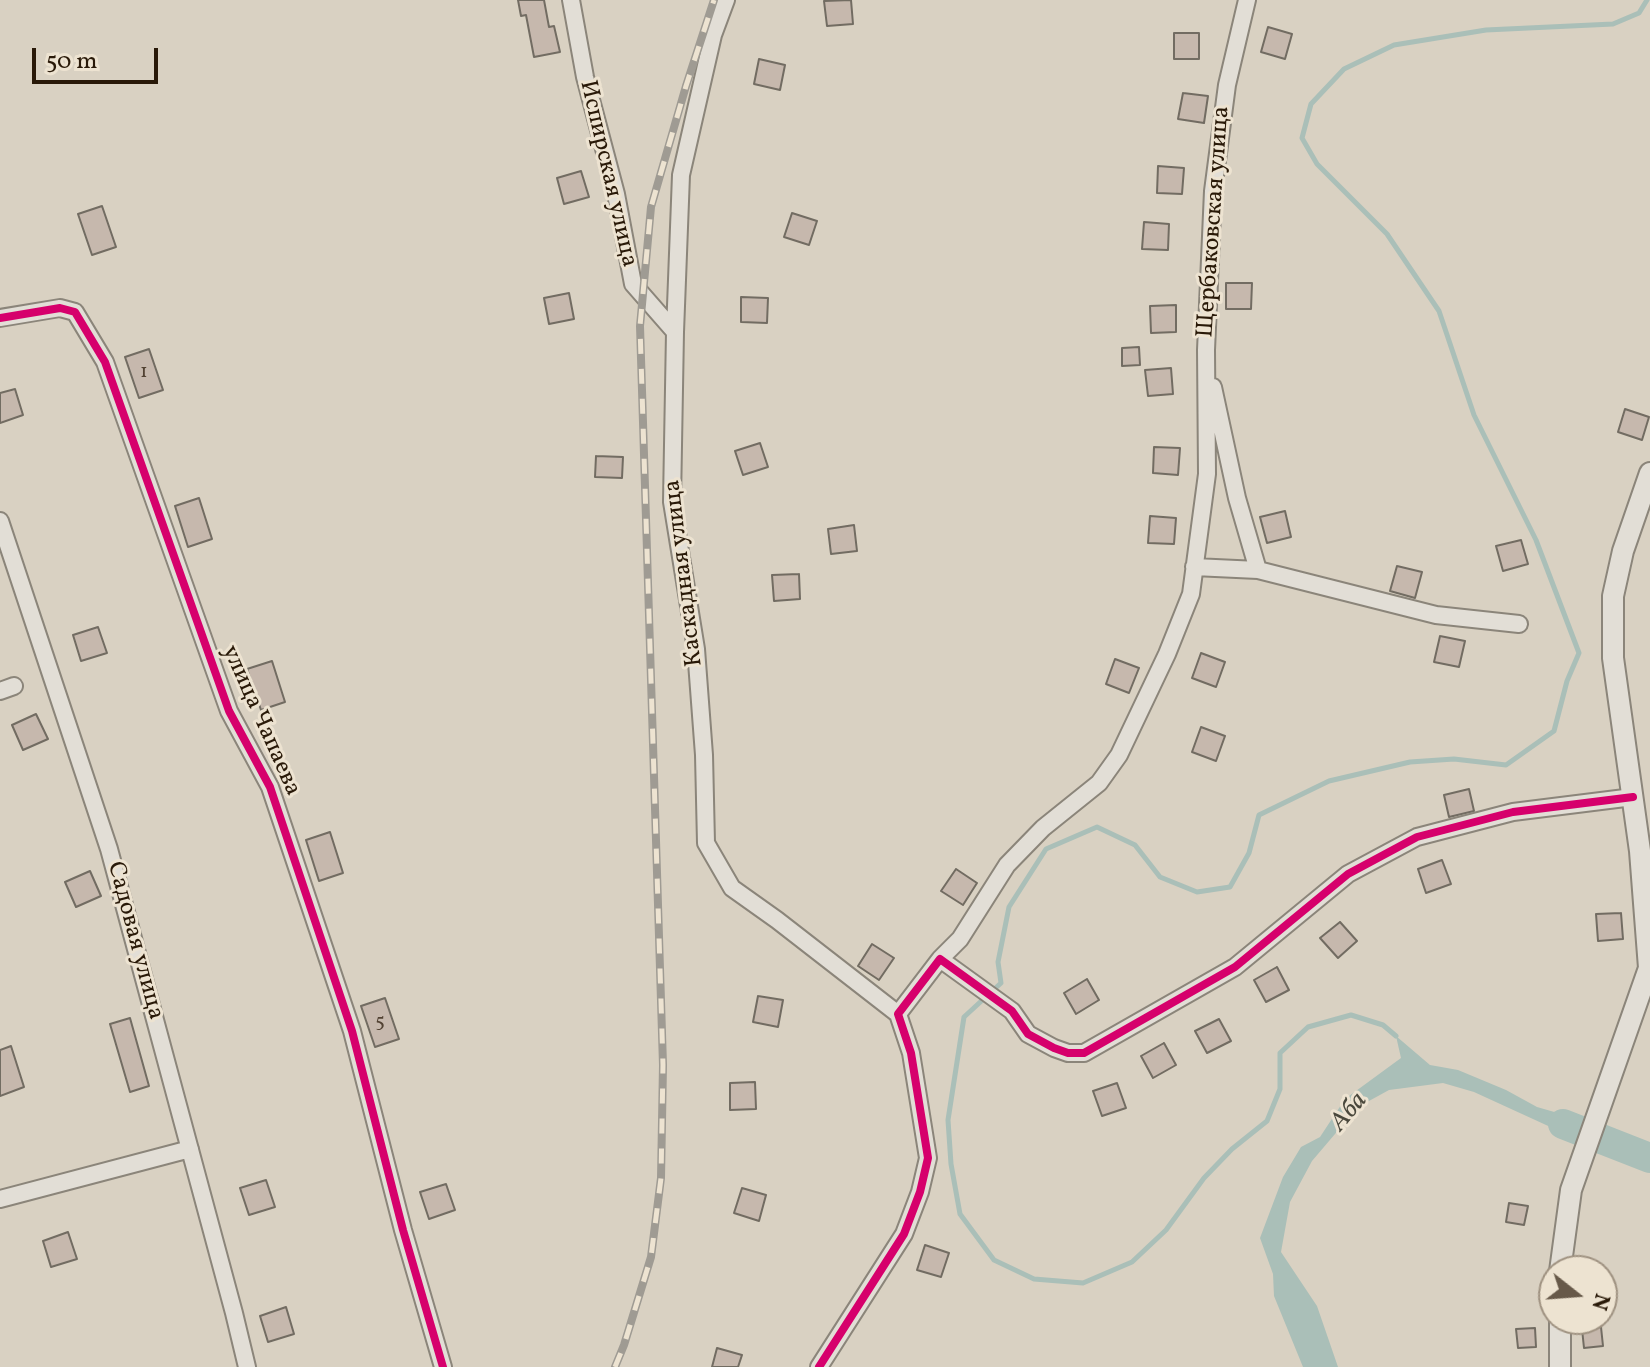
<!DOCTYPE html>
<meta charset="utf-8">
<style>
body{margin:0}
#map{position:relative;width:1650px;height:1367px;overflow:hidden;background:#d9d1c2;font-family:Vollkorn,serif}
canvas{display:block}
.north{position:absolute;left:1538px;top:1255px;width:80px;height:80px;box-sizing:border-box;background:#ede3d1;border:2px solid #9f9281;border-radius:50%;rotate:107deg;font-size:22px;font-weight:700;line-height:32px;text-align:center;color:#291908}
.north::after{content:'';display:block;margin:auto;width:28px;height:36px;background:#675949;clip-path:polygon(50% 0,100% 100%,50% 72%,0 100%)}
.scale{position:absolute;left:32px;top:48px;width:126px;height:36px;box-sizing:border-box;border:4px solid #291908;border-top:0;padding-left:10px;font-size:24px;line-height:28px;white-space:nowrap;color:#291908;-webkit-text-stroke:6px #ede3d1;paint-order:stroke}
</style>
<div id="map">
<canvas width="1650" height="1367"></canvas>
<div class="north">N</div>
<div class="scale">50 m</div>
</div>
<script>
const context = document.querySelector('canvas').getContext('2d');
context.lineJoin = 'round';
function fillPath(path, color) {
  context.fillStyle = color;
  context.fill(path, 'evenodd');
}
function shape(rows) {
  const path = new Path2D();
  for (const r of rows) {
    path.moveTo(r[0], r[1]);
    for (let i = 2; i < r.length; i += 2) path.lineTo(r[i], r[i + 1]);
  }
  return path;
}
function strokePath(path, color, width, dash) {
  context.strokeStyle = color;
  context.lineWidth = width;
  context.lineCap = dash ? 'butt' : 'round';
  context.setLineDash(dash || []);
  context.stroke(path);
}
function label(font, color, halo, rows, align = 'center') {
  context.font = font + ' Vollkorn,serif';
  context.lineWidth = 6;
  context.setLineDash([]);
  context.textBaseline = 'middle';
  context.strokeStyle = halo;
  context.fillStyle = color;
  for (const [text, x, y, turn = 0] of rows) {
    context.save();
    context.translate(x, y);
    context.rotate((+turn || 0) * Math.PI / 180);
    context.textAlign = isNaN(turn) ? turn : align;
    if (halo) context.strokeText(text, 0, 0);
    context.fillText(text, 0, 0);
    context.restore();
  }
}
const water = shape([
 [1396,1036,1430,1065,1458,1070,1506,1090,1537,1107,1589,1122,1581,1141,1474,1092,1443,1083,1389,1090,1358,1107,1312,1161,1290,1202,1281,1252,1317,1306,1338,1367,1303,1367,1274,1296,1273,1274,1260,1238,1283,1177,1301,1147,1320,1137,1345,1099,1401,1058]
]);
const stream = shape([
 [1396,1036,1383,1025,1351,1015,1308,1027,1280,1053,1280,1089,1267,1121,1232,1149,1204,1178,1166,1230,1132,1262,1083,1283,1034,1279,994,1260,960,1214,951,1164,948,1120,964,1017,1001,983,998,962,1009,907,1046,849,1097,827,1135,845,1160,877,1197,892,1230,887,1249,853,1259,815,1329,781,1410,762,1454,759,1506,765,1554,731,1567,681,1579,653,1536,540,1474,415,1439,311,1387,234,1317,164,1302,138,1311,104,1344,69,1394,45,1486,30,1613,24,1639,13,1647,0]
]);
const river = shape([
 [1563,1124,1650,1158]
]);
const building = shape([
 [518,0,544,0,549,27,554,26,560,52,534,57,526,15,521,16,518,0],
 [851,0,853,24,827,26,824,1,851,0],
 [1268,27,1292,34,1285,59,1261,52,1268,27],
 [1174,33,1199,33,1199,59,1174,59,1174,33],
 [759,59,785,65,780,90,754,84,759,59],
 [1183,93,1208,96,1204,123,1178,119,1183,93],
 [1158,166,1184,168,1182,194,1157,193,1158,166],
 [581,171,589,197,564,204,557,178,581,171],
 [102,206,116,247,92,255,78,214,102,206],
 [792,213,817,221,809,245,784,237,792,213],
 [1144,222,1169,224,1168,250,1142,249,1144,222],
 [1226,283,1252,283,1251,309,1226,309,1226,283],
 [569,293,574,319,549,324,544,298,569,293],
 [741,297,768,298,767,323,741,322,741,297],
 [1176,305,1176,332,1151,333,1150,306,1176,305],
 [1139,347,1140,365,1122,366,1122,348,1139,347],
 [149,349,163,390,139,398,125,357,149,349],
 [1171,368,1173,394,1148,396,1145,370,1171,368],
 [15,389,23,415,0,423,0,393,15,389],
 [1625,409,1649,417,1642,440,1618,432,1625,409],
 [760,443,768,467,743,475,735,451,760,443],
 [1154,447,1180,448,1178,475,1153,473,1154,447],
 [596,456,623,457,622,478,595,477,596,456],
 [199,498,212,539,188,547,175,506,199,498],
 [1285,511,1291,537,1267,543,1260,517,1285,511],
 [1150,516,1176,518,1174,544,1148,543,1150,516],
 [854,525,857,551,831,554,828,529,854,525],
 [1521,540,1528,564,1503,571,1496,546,1521,540],
 [1397,566,1422,572,1415,598,1390,591,1397,566],
 [799,574,800,599,774,601,772,575,799,574],
 [98,627,107,653,81,661,73,635,98,627],
 [1440,636,1465,641,1459,667,1434,662,1440,636],
 [1201,653,1225,662,1216,687,1192,678,1201,653],
 [1115,659,1139,668,1129,693,1106,684,1115,659],
 [272,661,285,702,261,710,247,669,272,661],
 [36,714,48,739,23,750,12,725,36,714],
 [1201,727,1225,736,1216,761,1192,752,1201,727],
 [1469,789,1474,811,1449,817,1444,795,1469,789],
 [330,832,343,873,319,881,306,840,330,832],
 [1442,860,1451,884,1426,893,1418,869,1442,860],
 [956,869,977,883,963,905,941,891,956,869],
 [90,871,101,896,76,907,65,882,90,871],
 [1621,913,1623,939,1598,941,1596,914,1621,913],
 [1340,922,1357,941,1338,958,1320,938,1340,922],
 [872,944,894,958,879,980,858,966,872,944],
 [1277,967,1289,990,1266,1002,1254,980,1277,967],
 [1087,979,1099,1000,1076,1014,1064,993,1087,979],
 [758,996,783,1000,778,1027,753,1022,758,996],
 [385,998,399,1039,375,1047,361,1006,385,998],
 [130,1018,149,1086,130,1092,110,1024,130,1018],
 [1219,1019,1231,1041,1207,1053,1195,1031,1219,1019],
 [1164,1043,1176,1065,1153,1078,1141,1056,1164,1043],
 [11,1046,24,1087,0,1096,0,1050,11,1046],
 [755,1082,756,1109,730,1110,730,1083,755,1082],
 [1117,1083,1126,1108,1102,1116,1093,1091,1117,1083],
 [266,1180,275,1207,249,1215,240,1188,266,1180],
 [446,1184,455,1210,429,1219,420,1192,446,1184],
 [742,1188,766,1195,759,1221,734,1213,742,1188],
 [1509,1203,1528,1206,1524,1225,1506,1222,1509,1203],
 [68,1232,77,1259,51,1267,43,1241,68,1232],
 [925,1245,949,1253,941,1277,917,1270,925,1245],
 [286,1307,294,1334,268,1342,260,1316,286,1307],
 [1601,1327,1603,1346,1584,1348,1582,1329,1601,1327],
 [1535,1328,1536,1347,1518,1348,1516,1329,1535,1328],
 [717,1348,742,1355,738,1367,712,1367,717,1348]
]);
const minor = shape([
 [571,0,585,77,616,194,633,284,675,332],
 [726,0,713,35,681,175,675,332,672,502,696,649,704,755,706,843,732,888,777,920,898,1014],
 [0,318,60,308,75,312,105,362,229,711,270,787,352,1031,403,1230,443,1367],
 [1213,387,1237,498,1258,570],
 [0,521,109,849,234,1313,247,1367],
 [1194,567,1258,570,1436,615,1519,624],
 [0,691,14,686],
 [940,959,960,939,1007,865,1043,828,1099,783,1119,755,1167,654,1191,594,1207,474,1206,350,1213,191,1227,85,1247,0],
 [0,1199,190,1149],
 [819,1367,904,1234,920,1192,928,1158,911,1053,898,1014,940,959,1012,1011,1028,1034,1054,1048,1068,1053,1084,1053,1235,967,1348,874,1417,837,1513,812,1633,797]
]);
const tertiary = shape([
 [1560,1271,1571,1190,1649,968,1640,851,1613,658,1613,596,1623,551,1650,473],
 [1560,1319,1560,1367]
]);
const rail = shape([
 [615,1367,624,1345,651,1257,661,1178,663,1065,640,326,651,207,686,86,714,0]
]);
const cycleway = shape([
 [0,318,60,308,75,312,105,362,229,711,270,787,352,1031,403,1230,443,1367],
 [819,1367,904,1234,920,1192,928,1158,911,1053,898,1014,940,959,1012,1011,1028,1034,1054,1048,1068,1053,1084,1053,1235,967,1348,874,1417,837,1513,812,1633,797]
]);
const numberNames = [
 ["1",144,373],
 ["5",380,1023]
];
const streetNames = [
 ["Испирская улица",607,174,77],
 ["Щербаковская улица",1215,222,-86],
 ["Каскадная улица",685,573,-97],
 ["улица Чапаева",260,721,66],
 ["Садовая улица",134,941,75]
];
const waterNames = [
 ["Аба",1350,1113,-50]
];
fillPath(water, '#aabfb8');
strokePath(stream, '#aabfb8', 5);
strokePath(river, '#aabfb8', 30);
fillPath(building, '#c6b8ad');
strokePath(building, '#726c62', 2);
strokePath(minor, '#8b857a', 20);
strokePath(tertiary, '#8b857a', 24);
strokePath(minor, '#e2ded6', 16);
strokePath(tertiary, '#e2ded6', 20);
strokePath(rail, '#9f9b93', 8);
strokePath(rail, '#ede3d1', 5, [15]);
strokePath(cycleway, '#d6006c', 8);
label('20px', '#524233', null, numberNames);
label('24px', '#291908', '#ede3d1', streetNames);
label('italic 26px', '#4a483c', '#ede3d1', waterNames);
</script>
